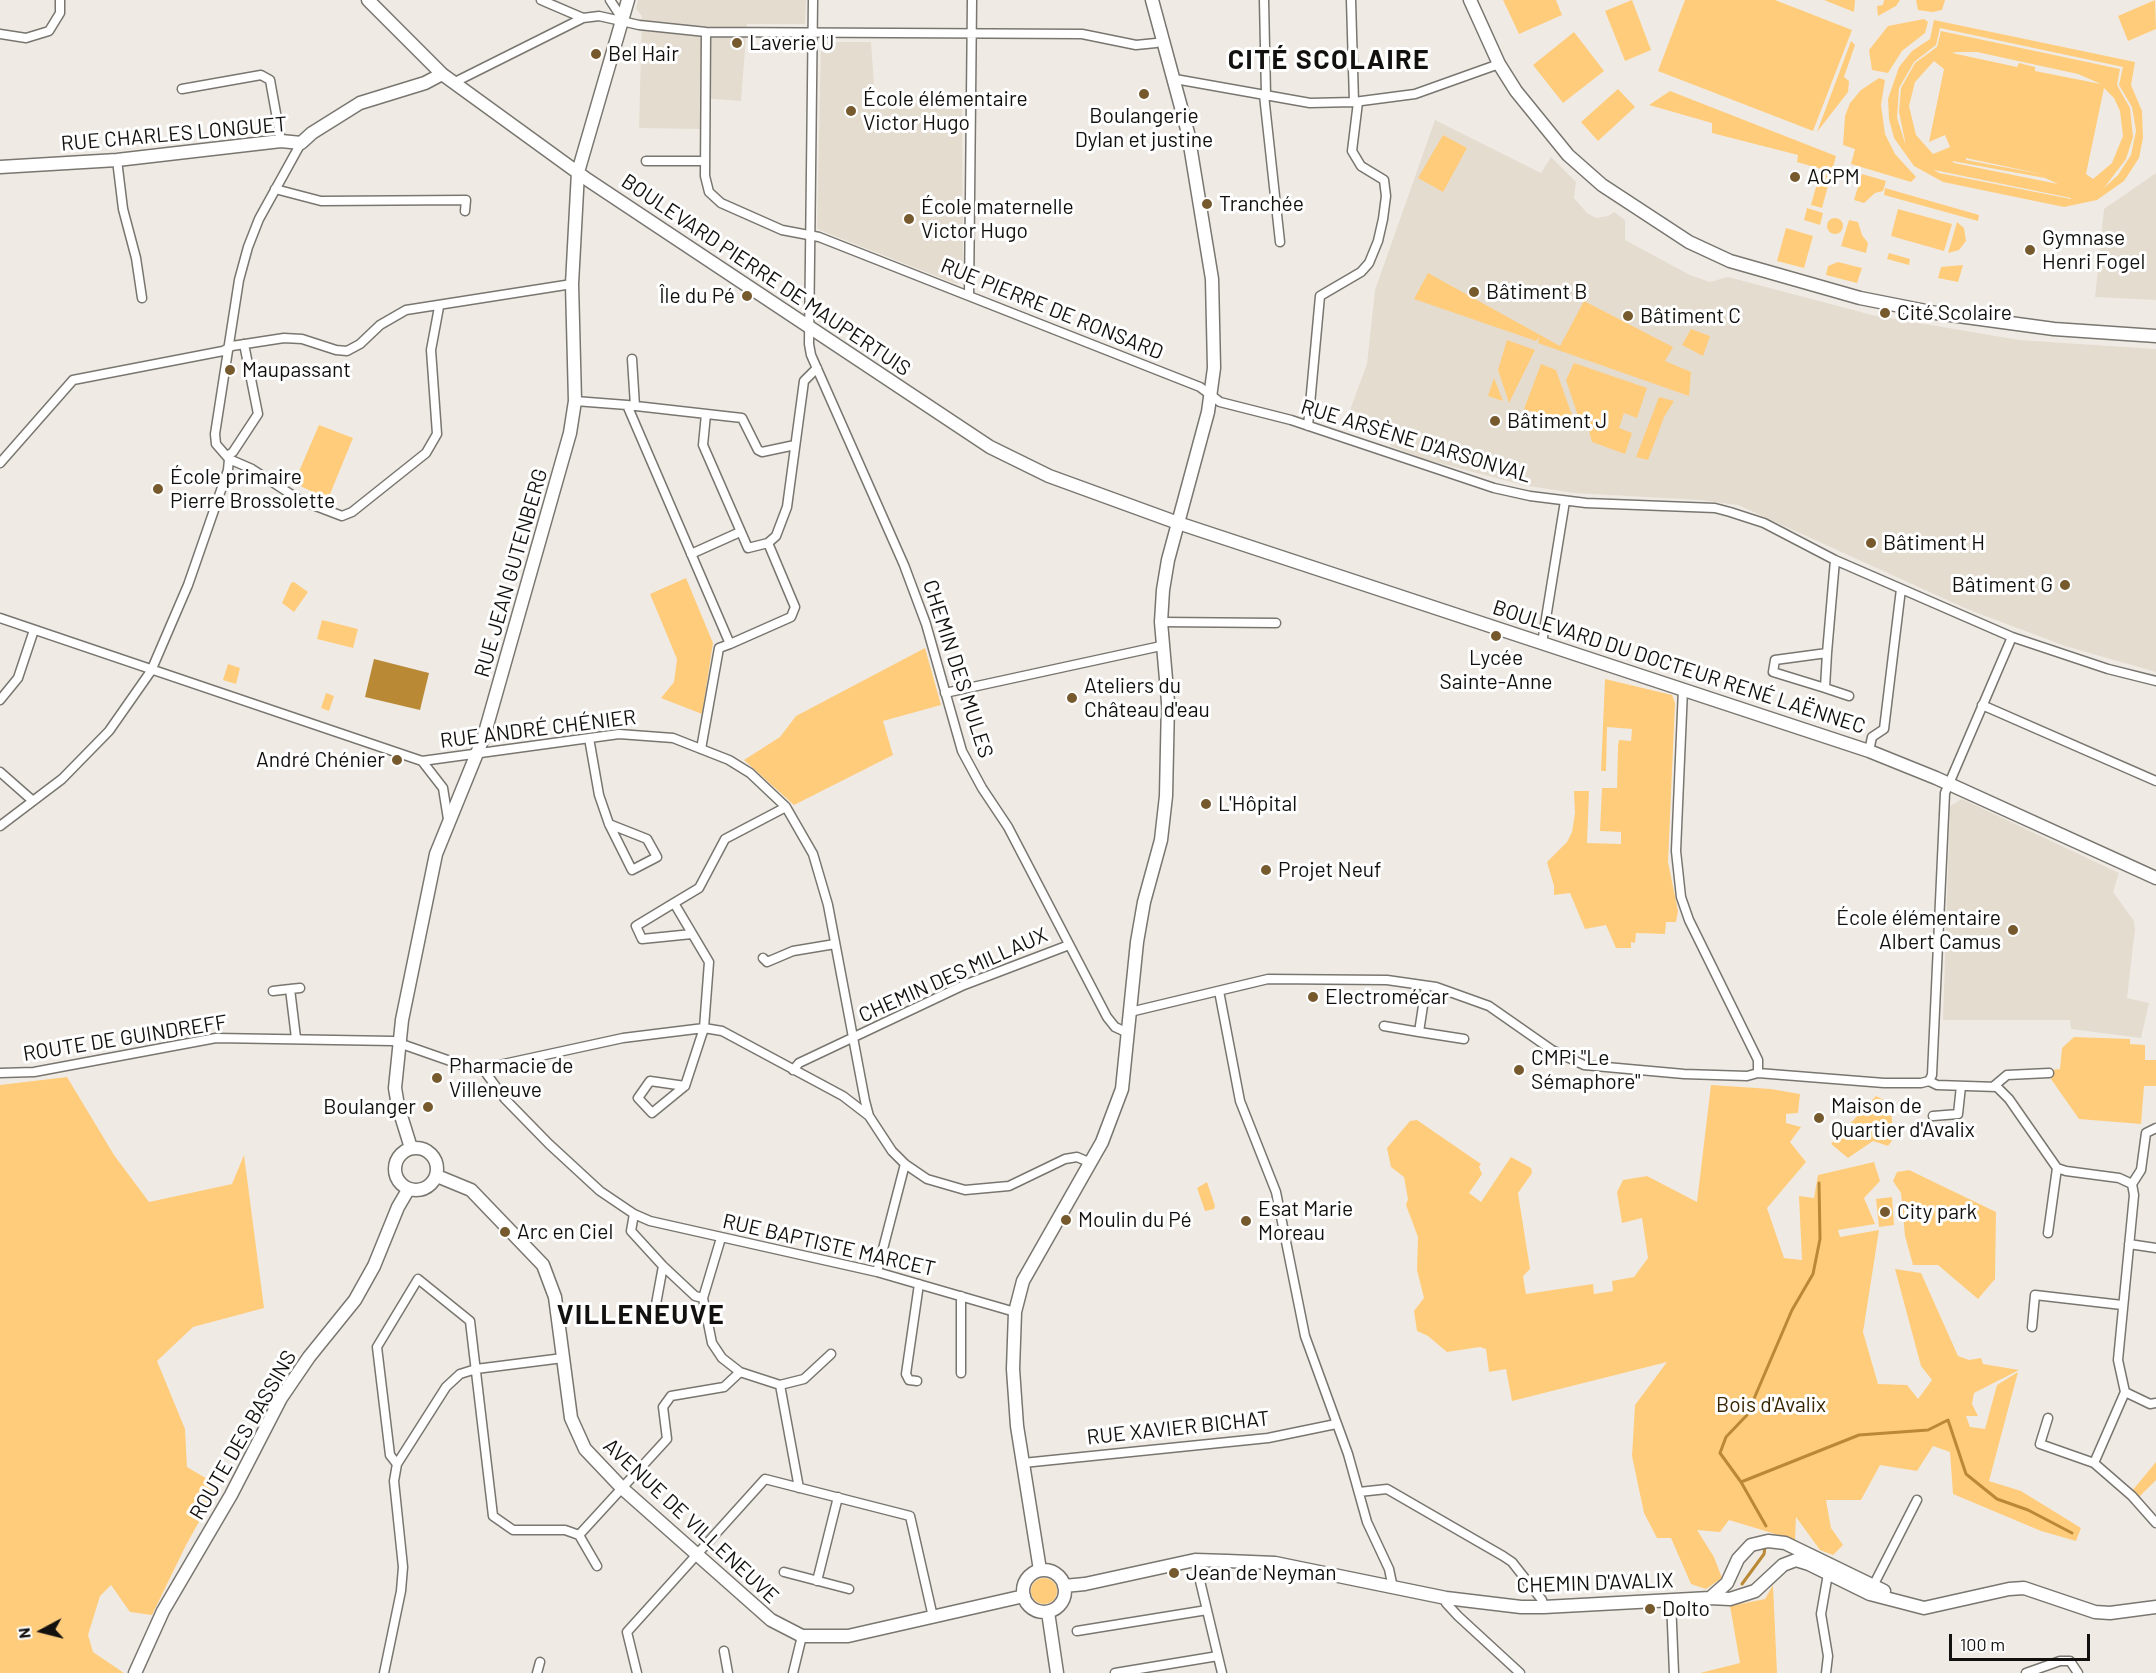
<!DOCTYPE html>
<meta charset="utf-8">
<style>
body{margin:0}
#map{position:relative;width:2156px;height:1673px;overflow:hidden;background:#efebe4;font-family:Barlow,sans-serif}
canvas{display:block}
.north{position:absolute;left:12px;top:1601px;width:60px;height:60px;-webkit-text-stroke:4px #fff;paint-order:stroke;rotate:263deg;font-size:16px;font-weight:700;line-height:24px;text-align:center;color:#12110f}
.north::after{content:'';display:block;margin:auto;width:21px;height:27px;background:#12110f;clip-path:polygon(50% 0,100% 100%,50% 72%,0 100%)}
.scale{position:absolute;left:1949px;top:1634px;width:141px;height:27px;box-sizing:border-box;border:3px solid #12110f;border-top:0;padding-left:8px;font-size:18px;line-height:21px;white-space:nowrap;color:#12110f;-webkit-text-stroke:4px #fff;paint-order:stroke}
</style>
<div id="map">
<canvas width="2156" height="1673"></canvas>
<div class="north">N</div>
<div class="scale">100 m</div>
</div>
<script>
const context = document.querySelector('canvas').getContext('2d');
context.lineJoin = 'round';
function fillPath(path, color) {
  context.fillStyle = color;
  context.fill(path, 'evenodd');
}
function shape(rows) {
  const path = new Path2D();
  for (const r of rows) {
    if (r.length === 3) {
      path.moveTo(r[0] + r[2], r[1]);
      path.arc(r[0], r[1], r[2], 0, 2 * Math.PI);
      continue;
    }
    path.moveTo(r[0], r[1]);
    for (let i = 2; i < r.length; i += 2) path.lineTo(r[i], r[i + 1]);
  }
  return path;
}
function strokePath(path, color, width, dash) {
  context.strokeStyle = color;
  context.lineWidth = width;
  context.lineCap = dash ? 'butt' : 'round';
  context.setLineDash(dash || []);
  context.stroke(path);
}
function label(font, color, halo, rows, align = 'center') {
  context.font = font + ' Barlow,sans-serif';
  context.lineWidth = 6;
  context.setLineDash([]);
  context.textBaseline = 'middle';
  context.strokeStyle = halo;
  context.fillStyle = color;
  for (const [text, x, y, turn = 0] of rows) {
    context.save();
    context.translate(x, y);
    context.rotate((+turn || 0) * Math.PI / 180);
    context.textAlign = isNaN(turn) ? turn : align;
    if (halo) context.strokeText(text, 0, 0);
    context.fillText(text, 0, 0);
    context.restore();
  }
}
const built = shape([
 [638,0,806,0,805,24,747,24,741,101,700,98,700,129,639,128,642,16,636,9],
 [821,42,871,42,875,98,962,95,963,280,956,284,817,229],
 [1435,120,1541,173,1551,157,1576,182,1574,198,1587,213,1596,218,1608,216,1614,212,1625,220,1625,240,1690,275,1710,282,1728,277,1872,315,2019,340,2156,349,2156,672,2065,646,1967,609,1738,505,1699,500,1574,493,1522,485,1428,460,1390,446,1397,427,1350,410,1367,364,1375,290],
 [2156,173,2156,300,2095,297,2104,209],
 [1962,799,2119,873,2113,892,2134,921,2135,929,2127,998,2149,1003,2141,1038,2071,1029,2070,1020,1943,1020,1950,806]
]);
const green = shape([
 [1503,0,1556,0,1562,15,1519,34],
 [1632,0,1651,50,1625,61,1605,11],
 [1685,0,1775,0,1852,30,1813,131,1658,71],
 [1824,0,1855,0,1854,12],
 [1884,0,1900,0,1896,6,1878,16,1877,6,1883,5],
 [1916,0,1945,0,1942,10,1932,12,1918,10],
 [2155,0,2156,29,2128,41,2118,16],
 [1924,19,1928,22,1925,33,1902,51,1888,73,1872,70,1869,50,1888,26],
 [1934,20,2135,62,2131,85,2142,111,2143,138,2139,158,2124,181,2097,200,2064,207,1943,182,1914,166,1894,138,1889,119,1888,99,1899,67,1912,51,1930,39],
 [1940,28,2123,67,2119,85,2132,107,2136,131,2131,155,2118,175,2104,188,2126,159,2133,137,2130,108,2117,85,2120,69,1941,31,1937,47,1915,63,1901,88,1899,112,1906,146,1897,118,1899,88,1914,62,1936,45],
 [1957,52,1977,52,2078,74,2101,84,2035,71,2035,67,2019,63,2017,67,1952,53],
 [1934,61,1944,69,1929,142,1945,135,1950,147,1933,154,1916,135,1909,106,1915,82],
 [2104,88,2114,98,2120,111,2123,136,2112,163,2093,179,2086,174],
 [1966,158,2046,175,1966,160],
 [1952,161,2045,178,2058,184,1954,163],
 [1934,170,2071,198,2071,199,1939,173],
 [1574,32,1604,71,1563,103,1533,65],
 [1851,41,1855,45,1844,77,1849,81,1848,92,1817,132],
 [1879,78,1885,80,1881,105,1885,134,1895,154,1916,177,1911,182,1851,164,1855,149,1843,145,1845,116,1850,103,1861,90],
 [1618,89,1635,107,1598,141,1581,122],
 [1670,91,1836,156,1822,208,1811,205,1821,169,1797,162,1798,155,1712,133,1712,123,1649,105],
 [1443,135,1467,148,1443,192,1418,178],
 [1862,174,1886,181,1883,191,1875,193,1864,203,1854,200],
 [1885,188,1979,215,1978,221,1884,195],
 [1807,208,1823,213,1820,225,1804,220],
 [1898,209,1952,224,1944,251,1891,236],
 [1835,226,8],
 [1849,220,1858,222,1862,235,1868,243,1866,253,1841,246],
 [1957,222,1964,228,1966,241,1959,250,1948,253],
 [1786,228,1813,236,1804,268,1777,261],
 [1889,253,1910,259,1909,265,1887,259],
 [1838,262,1862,268,1857,283,1826,275,1828,266],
 [1963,265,1958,282,1938,278,1941,267],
 [1428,273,1560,346,1584,301,1673,347,1665,361,1691,372,1689,396,1538,343,1539,337,1536,341,1414,299],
 [1691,329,1710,336,1703,356,1682,345],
 [1507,340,1535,350,1509,403,1498,370],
 [1574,363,1647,388,1637,418,1624,413,1619,428,1632,433,1625,454,1592,442,1589,431,1582,428,1566,380],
 [1541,364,1556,370,1573,418,1570,425,1524,409],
 [1494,378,1503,401,1488,396],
 [1659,397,1674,401,1664,417,1648,460,1636,457],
 [319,425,353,438,328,499,294,483],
 [686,578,713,643,702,714,661,698,674,682,677,659,650,594],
 [294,582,308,592,294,612,282,603,291,583],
 [322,620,358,629,353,648,317,639],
 [925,648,941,705,883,721,893,755,794,805,744,760,780,737,796,716],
 [228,664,240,668,236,684,223,680],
 [1605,679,1672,695,1675,703,1668,862,1678,911,1676,922,1666,922,1665,934,1636,933,1635,943,1631,942,1631,948,1616,948,1606,925,1585,929,1570,893,1554,895,1554,886,1547,862,1567,842,1572,832,1575,813,1574,791,1589,791,1587,843,1621,844,1621,832,1600,831,1602,788,1617,788,1618,745,1619,740,1631,741,1632,729,1607,727,1606,771,1601,771],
 [326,693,334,696,329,711,321,708],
 [2074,1037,2130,1039,2130,1044,2145,1045,2145,1060,2156,1060,2156,1086,2144,1086,2141,1124,2079,1119,2051,1079,2052,1070,2060,1069,2062,1048],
 [67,1077,114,1155,149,1202,232,1184,244,1155,264,1308,193,1327,157,1361,185,1429,187,1467,219,1486,186,1545,152,1615,130,1612,111,1585,100,1596,88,1635,93,1652,124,1673,0,1673,0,1085],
 [1711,1085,1771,1089,1800,1094,1798,1113,1786,1114,1786,1123,1801,1127,1790,1142,1806,1162,1767,1208,1784,1258,1802,1260,1799,1196,1814,1198,1818,1175,1874,1162,1880,1181,1864,1198,1875,1224,1838,1230,1840,1237,1879,1230,1863,1332,1878,1384,1907,1385,1918,1399,1932,1380,1921,1366,1895,1269,1921,1273,1958,1356,1969,1360,1981,1358,1983,1364,2019,1370,1974,1393,1972,1404,1978,1416,1966,1416,1970,1427,1985,1429,1997,1385,2018,1372,1989,1481,2021,1491,2081,1528,2076,1541,2041,1531,1953,1494,1950,1452,1933,1446,1917,1471,1880,1465,1861,1500,1826,1500,1831,1528,1843,1545,1833,1555,1820,1550,1796,1517,1795,1540,1729,1520,1720,1532,1697,1530,1714,1557,1722,1578,1706,1589,1691,1584,1671,1538,1657,1538,1644,1513,1632,1456,1635,1405,1667,1362,1512,1401,1506,1369,1489,1372,1486,1349,1480,1347,1447,1352,1428,1336,1417,1331,1414,1311,1424,1298,1417,1270,1418,1237,1406,1205,1408,1199,1404,1177,1391,1167,1387,1148,1410,1121,1417,1120,1481,1164,1479,1167,1482,1174,1469,1193,1481,1202,1511,1157,1531,1168,1532,1173,1518,1193,1530,1269,1523,1276,1526,1294,1593,1284,1594,1294,1613,1291,1612,1281,1634,1277,1648,1258,1642,1218,1622,1223,1617,1192,1623,1180,1647,1176,1697,1202],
 [1876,1096,1890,1103,1894,1138,1888,1146,1873,1141,1848,1158,1831,1144],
 [1909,1170,1996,1212,1995,1279,1978,1299,1938,1265,1913,1265,1905,1236,1901,1193,1893,1181,1897,1172],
 [1207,1182,1215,1206,1214,1209,1205,1211,1197,1188],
 [1892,1197,1894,1225,1879,1227,1876,1199],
 [2156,1462,2156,1480,2138,1498,2132,1491],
 [1044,1591,13],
 [1773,1585,1777,1673,1700,1673,1740,1663,1730,1606,1765,1599]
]);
const water = shape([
 [374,659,429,673,420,710,365,697]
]);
const stream = shape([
 [1819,1183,1820,1239,1813,1274,1792,1310,1747,1415,1726,1437,1720,1453,1741,1482,1859,1435,1928,1430,1948,1420,1966,1474,1997,1499,2028,1510,2072,1533],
 [1741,1482,1766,1526],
 [1742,1584,1764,1554,1765,1547]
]);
const street = shape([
 [541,0,583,18,599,16,639,25,706,32,1082,34,1136,45,1156,43],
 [610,0,623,20],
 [813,0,809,344,811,355,904,565,926,624,962,751,982,788,1008,827,1107,1017,1115,1027,1128,1033],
 [1264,0,1266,95],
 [1351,0,1354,102],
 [706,32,705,176,709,192,721,203,782,230,819,237,1200,387,1220,402,1291,420,1494,488,1530,496,1586,503,1715,508,1730,512,1764,523,1835,560,2012,637,2108,669,2156,681],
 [0,34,26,38,49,31,60,13,60,0],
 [1175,79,1310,103,1354,102,1415,94,1499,64],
 [453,83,583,18],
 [182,89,261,75,270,80,281,141],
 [1264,95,1280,242],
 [117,160,123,209,136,258,142,298],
 [646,161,705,161],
 [275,189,321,201,466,200,465,211],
 [969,296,972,0],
 [632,359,635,406],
 [575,401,627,405,730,644,791,617,795,607,768,543],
 [627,405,742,418,758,450,762,452,795,445],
 [706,414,703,445,748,548,768,543,776,536,787,507,804,381,817,368],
 [1308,426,1320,296,1361,272,1369,263,1378,241,1383,219,1386,196,1384,180,1361,166,1352,151,1358,102],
 [227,456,233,452,258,414,244,344],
 [229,459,252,469,300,500,342,516,352,512,426,453,437,434,431,350,439,307],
 [0,463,73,380,223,351,232,346,284,338,302,339,336,350,347,351,360,344,380,325,406,310,572,284],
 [691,554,740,532],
 [0,618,422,761,619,734,673,738,729,760,750,773,786,807,813,854,828,905,865,1101,869,1116,892,1151,905,1164,927,1179,965,1190,1009,1186,1065,1159,1077,1157,1091,1163],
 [1161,622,1276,623],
 [1542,643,1565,501],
 [1827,653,1825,688,1773,672,1775,660,1827,653,1835,560],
 [1825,688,1849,696],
 [1683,689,1676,851,1681,897,1689,920,1758,1060,1758,1073],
 [945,693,1161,646],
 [0,700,18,678,34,630],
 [1982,705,2156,781],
 [589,738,599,795,609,824,632,870,657,857,647,839,609,824],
 [701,749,719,648,730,644],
 [1869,751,1872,737,1884,729,1901,589],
 [422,761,443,788,448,819],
 [0,772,33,801],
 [0,826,62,779,109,731,151,671,188,585,228,470,229,459,216,444,215,434,239,280,248,247,259,219,301,143],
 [674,903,636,926,642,939,692,934],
 [763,958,767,962,793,951,835,944],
 [273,991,290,989],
 [1219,991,1240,1101,1276,1192,1305,1336,1348,1454,1367,1522,1389,1569,1393,1588],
 [1130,1012,1268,979,1387,980,1436,987,1489,1006,1552,1050,1584,1065,1684,1074,1747,1076,1758,1073,1884,1083,1921,1083,1929,1081],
 [1384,1026,1419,1032,1426,986],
 [1419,1032,1464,1039],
 [296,1038,290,989,300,988],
 [483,1069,505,1099,549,1144,600,1191,634,1214,650,1221,877,1272,1015,1312],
 [793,1070,799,1063,964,985,1069,945],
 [0,1073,34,1072,216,1038,393,1041,476,1070,623,1038,704,1028,722,1031,843,1096,869,1116],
 [1929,1081,1937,1085,1997,1087,2009,1099,2057,1168,2066,1171,2119,1178,2132,1184,2134,1195,2118,1360,2125,1392,2094,1463,2132,1496,2156,1523],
 [1929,1081,1932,1075,1945,793,2012,637],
 [685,1086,650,1081,638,1098,652,1113,685,1086,704,1028,709,962,674,903,699,888,725,839,786,807],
 [1994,1086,2007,1075,2049,1073],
 [1933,1116,1958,1114,1961,1086],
 [2132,1184,2141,1170,2146,1133,2156,1128],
 [634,1214,631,1231,663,1266,695,1296,703,1298],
 [2048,1233,2057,1168],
 [721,1238,703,1298,712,1343,722,1358,740,1372,780,1385,804,1379,831,1354],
 [2129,1244,2156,1248],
 [877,1272,905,1164],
 [961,1296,961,1373],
 [654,1315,663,1266],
 [2032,1327,2035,1295,2122,1305],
 [917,1381,909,1380,906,1374,919,1284],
 [780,1385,799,1488],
 [2125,1392,2150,1404,2156,1403],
 [2048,1418,2040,1444,2094,1463],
 [1023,1463,1268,1438,1336,1424],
 [397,1464,390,1455,377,1347,418,1279,470,1321,493,1516,513,1530,565,1530,579,1535,667,1439,663,1407,671,1396,724,1387,740,1372],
 [1359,1492,1387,1489,1503,1556,1512,1562,1542,1600,1544,1607],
 [579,1535,597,1566],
 [1195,1560,1222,1673],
 [784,1572,849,1589],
 [817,1581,838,1497],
 [1871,1590,1917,1500],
 [1446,1598,1446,1603,1458,1616,1520,1673],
 [1671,1600,1674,1673],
 [1077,1631,1207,1610],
 [724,1651,728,1673],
 [384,1673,401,1591,403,1567,394,1481,397,1464,446,1387,460,1374,476,1369,563,1358],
 [537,1673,540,1662],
 [637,1673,627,1632,765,1479,910,1516,933,1617],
 [793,1673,802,1636],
 [1115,1673,1218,1656],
 [1826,1673,1828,1656,1821,1614,1829,1568],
 [2026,1673,2060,1661,2070,1661,2078,1673]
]);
const secondary = shape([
 [368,0,442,74,588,180,990,447,1049,476,1178,523,1869,751,1936,778,2156,878],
 [1470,0,1499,64,1516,91,1568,155,1602,185,1689,242,1730,261,1860,298,1936,313,2054,329,2156,336],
 [0,167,117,160,281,141,301,143,312,133,360,103,425,83,442,74],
 [416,1169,21],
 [411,1148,398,1106,395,1088,402,1020,436,854,484,736,570,433,575,401,572,284,578,172,628,0],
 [437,1176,471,1190,543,1265,555,1297,571,1418,585,1449,623,1489,771,1620,802,1636,848,1636,1024,1596],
 [1040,1570,1017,1426,1013,1369,1015,1312,1023,1281,1102,1142,1122,1089,1137,942,1144,902,1161,840,1166,796,1168,702,1161,622,1163,590,1168,560,1208,412,1214,368,1212,279,1188,133,1152,0],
 [1044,1591,21],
 [1064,1586,1085,1584,1195,1560,1227,1561,1275,1563,1446,1598,1521,1607,1544,1607,1710,1598,1730,1599,1755,1591,1783,1565,1796,1560,1809,1564,1870,1594,1924,1608,2009,1589,2024,1588,2095,1612,2110,1613,2156,1607],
 [1710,1598,1727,1583,1738,1559,1751,1545,1768,1541,1785,1543,1884,1591],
 [1048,1612,1057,1673],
 [135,1673,163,1611,231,1495,281,1398,309,1357,355,1300,374,1266,398,1207,408,1190]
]);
const markers = [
 [737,43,6,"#765a2d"],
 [596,54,6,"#765a2d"],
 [1144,94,6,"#765a2d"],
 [851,111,6,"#765a2d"],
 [1795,177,6,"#765a2d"],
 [1207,204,6,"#765a2d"],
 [909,219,6,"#765a2d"],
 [2030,250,6,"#765a2d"],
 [1474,292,6,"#765a2d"],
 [747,296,6,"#765a2d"],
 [1885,313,6,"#765a2d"],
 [1628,316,6,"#765a2d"],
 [230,370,6,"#765a2d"],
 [1495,421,6,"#765a2d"],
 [158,489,6,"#765a2d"],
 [1871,543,6,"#765a2d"],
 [2065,585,6,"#765a2d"],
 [1496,636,6,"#765a2d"],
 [1072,698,6,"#765a2d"],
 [397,760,6,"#765a2d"],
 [1206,804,6,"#765a2d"],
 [1266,870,6,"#765a2d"],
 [2013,930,6,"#765a2d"],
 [1313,997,6,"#765a2d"],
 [1519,1070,6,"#765a2d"],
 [437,1078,6,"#765a2d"],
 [428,1107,6,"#765a2d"],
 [1819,1118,6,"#765a2d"],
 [1885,1212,6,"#765a2d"],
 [1066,1220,6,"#765a2d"],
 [1246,1221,6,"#765a2d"],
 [505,1232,6,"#765a2d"],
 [1174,1573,6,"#765a2d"],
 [1650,1609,6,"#765a2d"]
];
const poiNames = [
 ["Laverie U",749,43],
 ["Bel Hair",608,54],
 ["École élémentaire",863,99],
 ["Victor Hugo",863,123],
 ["Boulangerie",1144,116,"center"],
 ["Dylan et justine",1144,140,"center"],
 ["ACPM",1807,177],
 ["Tranchée",1219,204],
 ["École maternelle",921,207],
 ["Victor Hugo",921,231],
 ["Gymnase",2042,238],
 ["Henri Fogel",2042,262],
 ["Bâtiment B",1486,292],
 ["Île du Pé",735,296,"right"],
 ["Cité Scolaire",1897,313],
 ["Bâtiment C",1640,316],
 ["Maupassant",242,370],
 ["Bâtiment J",1507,421],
 ["École primaire",170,477],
 ["Pierre Brossolette",170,501],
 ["Bâtiment H",1883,543],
 ["Bâtiment G",2053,585,"right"],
 ["Lycée",1496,658,"center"],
 ["Sainte-Anne",1496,682,"center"],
 ["Ateliers du",1084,686],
 ["Château d'eau",1084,710],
 ["André Chénier",385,760,"right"],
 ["L'Hôpital",1218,804],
 ["Projet Neuf",1278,870],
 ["École élémentaire",2001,918,"right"],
 ["Albert Camus",2001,942,"right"],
 ["Electromécar",1325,997],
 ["CMPi \"Le",1531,1058],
 ["Sémaphore\"",1531,1082],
 ["Pharmacie de",449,1066],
 ["Villeneuve",449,1090],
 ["Maison de",1831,1106],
 ["Quartier d'Avalix",1831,1130],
 ["Boulanger",416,1107,"right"],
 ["Esat Marie",1258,1209],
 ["Moreau",1258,1233],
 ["City park",1897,1212],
 ["Moulin du Pé",1078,1220],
 ["Arc en Ciel",517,1232],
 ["Jean de Neyman",1186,1573],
 ["Dolto",1662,1609]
];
const streetNames = [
 ["RUE CHARLES LONGUET",174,134,-5],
 ["BOULEVARD PIERRE DE MAUPERTUIS",766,275,34],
 ["RUE PIERRE DE RONSARD",1052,309,22],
 ["RUE ARSÈNE D'ARSONVAL",1416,441,17],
 ["RUE JEAN GUTENBERG",511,573,-74],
 ["BOULEVARD DU DOCTEUR RENÉ LAËNNEC",1679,667,18],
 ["CHEMIN DES MULES",958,669,72],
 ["RUE ANDRÉ CHÉNIER",538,729,-7],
 ["CHEMIN DES MILLAUX",953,975,-24],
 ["ROUTE DE GUINDREFF",125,1038,-9],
 ["RUE BAPTISTE MARCET",829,1245,13],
 ["RUE XAVIER BICHAT",1178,1428,-6],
 ["ROUTE DES BASSINS",243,1435,-60],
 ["AVENUE DE VILLENEUVE",691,1521,43],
 ["CHEMIN D'AVALIX",1595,1583,-2]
];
const parkNames = [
 ["Bois d'Avalix",1771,1405]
];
const districtNames = [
 ["CITÉ SCOLAIRE",1329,60],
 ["VILLENEUVE",641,1315]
];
fillPath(built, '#e5dcd0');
fillPath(green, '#ffcc7c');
fillPath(water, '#ba8935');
strokePath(stream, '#ba8935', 3);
strokePath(street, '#797670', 11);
strokePath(secondary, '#797670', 15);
strokePath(street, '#fff', 8);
strokePath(secondary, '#fff', 12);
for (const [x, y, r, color] of markers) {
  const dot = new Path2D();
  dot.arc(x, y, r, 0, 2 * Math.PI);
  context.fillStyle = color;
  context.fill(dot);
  strokePath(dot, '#fff', 2);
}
label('21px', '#12110f', '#fff', poiNames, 'left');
label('21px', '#12110f', '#fff', streetNames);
label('21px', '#3a2501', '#fff', parkNames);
context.letterSpacing = '1.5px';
label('bold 27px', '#12110f', '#fff', districtNames);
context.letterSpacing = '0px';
</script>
